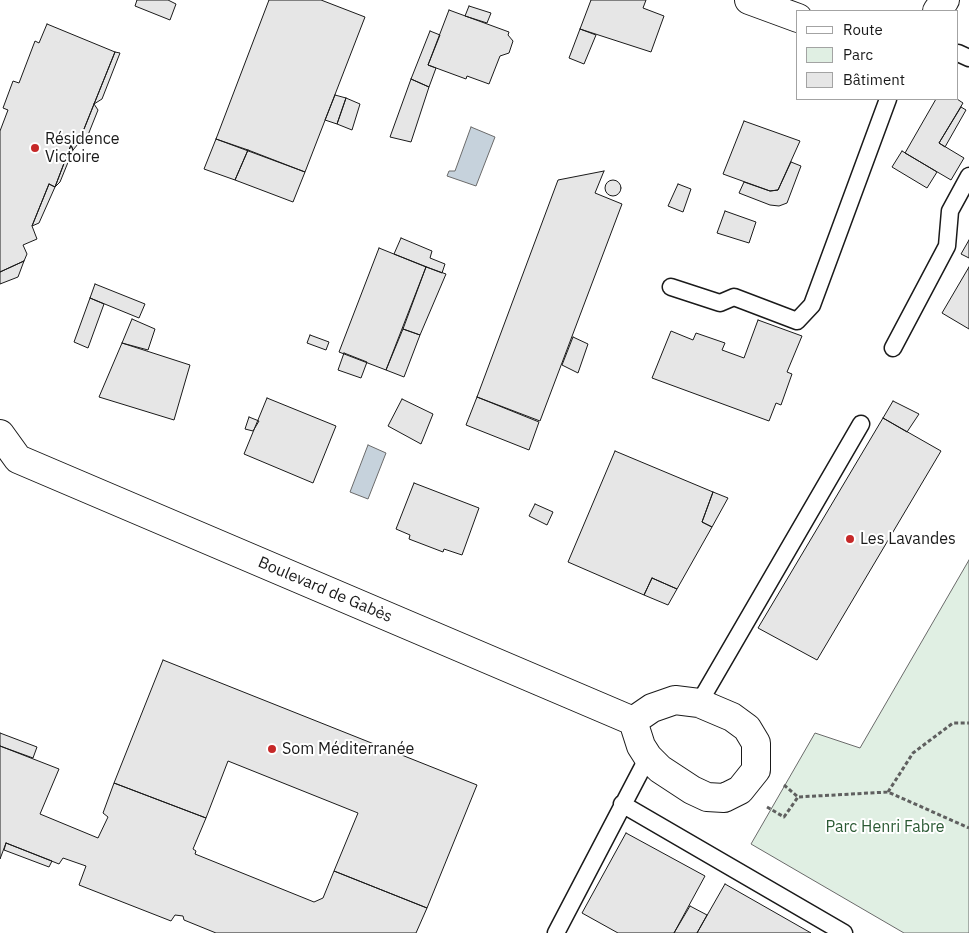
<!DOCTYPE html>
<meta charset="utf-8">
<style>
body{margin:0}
#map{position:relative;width:969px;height:933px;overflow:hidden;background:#fff;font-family:"IBM Plex Sans",sans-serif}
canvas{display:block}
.legend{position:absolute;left:796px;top:10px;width:162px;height:90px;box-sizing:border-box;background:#fff;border:1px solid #a3a3a3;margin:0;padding:6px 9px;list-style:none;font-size:15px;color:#1a1a1a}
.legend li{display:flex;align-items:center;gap:10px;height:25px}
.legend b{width:25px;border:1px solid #a3a3a3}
</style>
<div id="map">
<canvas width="969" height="933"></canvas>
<ul class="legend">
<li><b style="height:6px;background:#fff"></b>Route</li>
<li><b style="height:14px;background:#e0efe3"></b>Parc</li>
<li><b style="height:14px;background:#e6e6e6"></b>Bâtiment</li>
</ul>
</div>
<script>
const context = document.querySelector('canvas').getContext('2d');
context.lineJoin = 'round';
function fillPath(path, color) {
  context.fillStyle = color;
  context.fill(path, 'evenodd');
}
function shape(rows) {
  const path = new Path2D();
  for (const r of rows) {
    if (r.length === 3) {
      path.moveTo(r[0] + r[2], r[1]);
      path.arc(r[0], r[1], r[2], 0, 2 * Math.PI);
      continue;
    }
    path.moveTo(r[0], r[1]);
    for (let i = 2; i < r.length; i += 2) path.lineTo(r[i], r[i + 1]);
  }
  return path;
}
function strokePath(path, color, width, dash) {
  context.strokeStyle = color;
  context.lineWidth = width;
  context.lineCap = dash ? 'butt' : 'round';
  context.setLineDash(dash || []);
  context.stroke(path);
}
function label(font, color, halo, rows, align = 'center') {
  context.font = font + ' "IBM Plex Sans",sans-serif';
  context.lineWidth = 4;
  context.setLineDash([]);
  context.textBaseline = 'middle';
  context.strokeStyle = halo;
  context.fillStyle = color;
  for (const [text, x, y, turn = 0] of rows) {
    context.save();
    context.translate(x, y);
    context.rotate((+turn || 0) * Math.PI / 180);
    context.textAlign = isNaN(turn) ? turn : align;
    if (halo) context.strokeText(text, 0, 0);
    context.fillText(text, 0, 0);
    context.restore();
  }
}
const green = shape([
 [969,560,969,933,904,933,751,844,815,733,860,748,969,560]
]);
const water = shape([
 [471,127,495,137,476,186,447,176,449,171,455,171,471,127],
 [368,445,386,453,368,499,350,492,368,445]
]);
const building = shape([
 [137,0,168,0,176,4,170,20,135,6,137,0],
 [269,0,321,0,365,17,305,172,216,139,269,0],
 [591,0,646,0,643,8,664,16,651,52,580,29,591,0],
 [469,6,491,13,487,23,465,16,469,6],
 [449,10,509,32,508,35,513,41,509,53,500,56,489,84,467,76,466,79,428,65,449,10],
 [47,24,115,52,78,144,73,150,71,145,55,187,49,184,32,226,37,239,23,245,27,254,24,261,0,272,0,131,8,110,3,108,13,81,19,83,35,41,39,43,47,24],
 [580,29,596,35,584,64,569,58,580,29],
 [430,31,440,35,428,65,436,68,429,87,411,79,430,31],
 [115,52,120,53,102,99,94,104,115,52],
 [411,79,429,87,411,142,390,137,411,79],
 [335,95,346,98,337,124,325,120,335,95],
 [346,98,360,104,352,130,337,124,346,98],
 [936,99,957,99,963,103,939,143,964,158,951,180,905,153,936,99],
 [94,104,98,110,86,140,78,144,94,104],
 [961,107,966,110,945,147,939,143,961,107],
 [744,121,800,141,778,190,770,191,723,174,744,121],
 [216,139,248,150,235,180,204,169,216,139],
 [71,145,73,150,60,182,55,187,71,145],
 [248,150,305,172,293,202,235,180,248,150],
 [902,151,937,172,927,188,892,167,902,151],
 [791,162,801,166,787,203,779,206,770,205,739,193,744,182,770,191,778,190,791,162],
 [604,171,595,193,622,204,540,421,477,397,558,180,604,171],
 [613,188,8],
 [49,184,55,187,39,223,32,226,49,184],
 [678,184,691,189,683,212,668,206,678,184],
 [725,211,756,222,749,243,717,233,725,211],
 [401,238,432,251,430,258,445,264,442,273,394,254,401,238],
 [969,240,969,258,961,254,969,240],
 [379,248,426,267,386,370,339,352,379,248],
 [24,261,18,277,0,284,0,272,24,261],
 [426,267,446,274,420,335,403,329,426,267],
 [969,267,969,329,942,313,969,267],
 [95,284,145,304,139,318,90,298,95,284],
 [90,298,104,304,88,348,74,342,90,298],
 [132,319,155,329,148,350,122,343,132,319],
 [758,320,802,336,787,372,792,374,781,405,776,403,769,421,652,378,671,331,693,340,696,333,725,343,722,350,744,358,758,320],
 [403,329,420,335,404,377,386,370,403,329],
 [310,335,329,342,326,350,307,343,310,335],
 [573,337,588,344,578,373,562,365,573,337],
 [122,343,190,365,174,420,99,397,122,343],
 [344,353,367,362,361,378,338,370,344,353],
 [477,397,539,422,529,450,466,425,477,397],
 [267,398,336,426,313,483,244,454,267,398],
 [402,399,433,414,421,444,388,426,402,399],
 [893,401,919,414,907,432,883,418,893,401],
 [249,417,259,421,253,431,245,429,249,417],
 [883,418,941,451,817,660,758,628,883,418],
 [615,451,713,492,702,522,712,527,677,589,652,578,644,595,568,562,615,451],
 [414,483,479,508,462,555,444,549,443,552,409,539,410,535,396,529,414,483],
 [713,492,728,498,712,527,702,522,713,492],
 [535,504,553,512,547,525,529,516,535,504],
 [652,578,677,589,668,605,644,595,652,578],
 [163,660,477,785,427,908,334,871,358,813,228,761,206,818,114,783,163,660],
 [0,733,37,747,33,758,0,746,0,733],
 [0,746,59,769,40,814,98,838,108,817,103,813,114,783,206,818,193,849,196,851,195,854,314,902,323,898,334,871,427,908,416,933,216,933,184,920,183,916,175,915,171,921,79,885,86,866,63,858,59,864,6,843,0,859,0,746],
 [626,833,705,876,674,933,618,933,582,913,626,833],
 [6,843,52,861,49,867,4,850,6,843],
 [725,884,811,933,697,933,725,884],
 [690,906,707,915,697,933,674,933,690,906]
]);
const path = shape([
 [784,785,798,797,888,792,969,828],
 [888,792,913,753,953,723,969,723],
 [767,807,784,817,798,797]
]);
const lane = shape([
 [958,53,969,58],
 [671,287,720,303,734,297,797,321,812,305,888,99],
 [893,348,947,246,950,211,969,176],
 [699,703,861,424],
 [622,804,844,933],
 [556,933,648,757]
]);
const street = shape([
 [749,0,798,18],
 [937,11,945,0],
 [0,434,18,459,633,721],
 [675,700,699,703,732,717,747,728,756,743,756,770,740,790,724,798,707,797,692,790,660,769,648,757,641,746,633,721,652,708,675,700]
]);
const markers = [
 [35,148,5,"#c62828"],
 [850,539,5,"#c62828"],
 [272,749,5,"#c62828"]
];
const poiNames = [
 ["Résidence",45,139],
 ["Victoire",45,157],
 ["Les Lavandes",860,539],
 ["Som Méditerranée",282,749]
];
const streetNames = [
 ["Boulevard de Gabès",325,590,23]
];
const parkNames = [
 ["Parc Henri Fabre",885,827]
];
fillPath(green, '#e0efe3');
strokePath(green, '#6a6a6a', 1);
fillPath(water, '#c6d2dc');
strokePath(water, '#6a6a6a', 1);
fillPath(building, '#e6e6e6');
strokePath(building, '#1a1a1a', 1);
strokePath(lane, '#1a1a1a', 19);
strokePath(street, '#1a1a1a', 30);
strokePath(path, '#5f5f5f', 3, [4, 2.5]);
strokePath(lane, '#fff', 16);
strokePath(street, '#fff', 28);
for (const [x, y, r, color] of markers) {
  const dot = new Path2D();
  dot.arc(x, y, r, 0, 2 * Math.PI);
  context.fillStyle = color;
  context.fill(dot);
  strokePath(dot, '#fff', 2);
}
label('16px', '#1a1a1a', '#fff', poiNames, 'left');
label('16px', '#1a1a1a', '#fff', streetNames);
label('16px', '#2b5a34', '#fff', parkNames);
</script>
